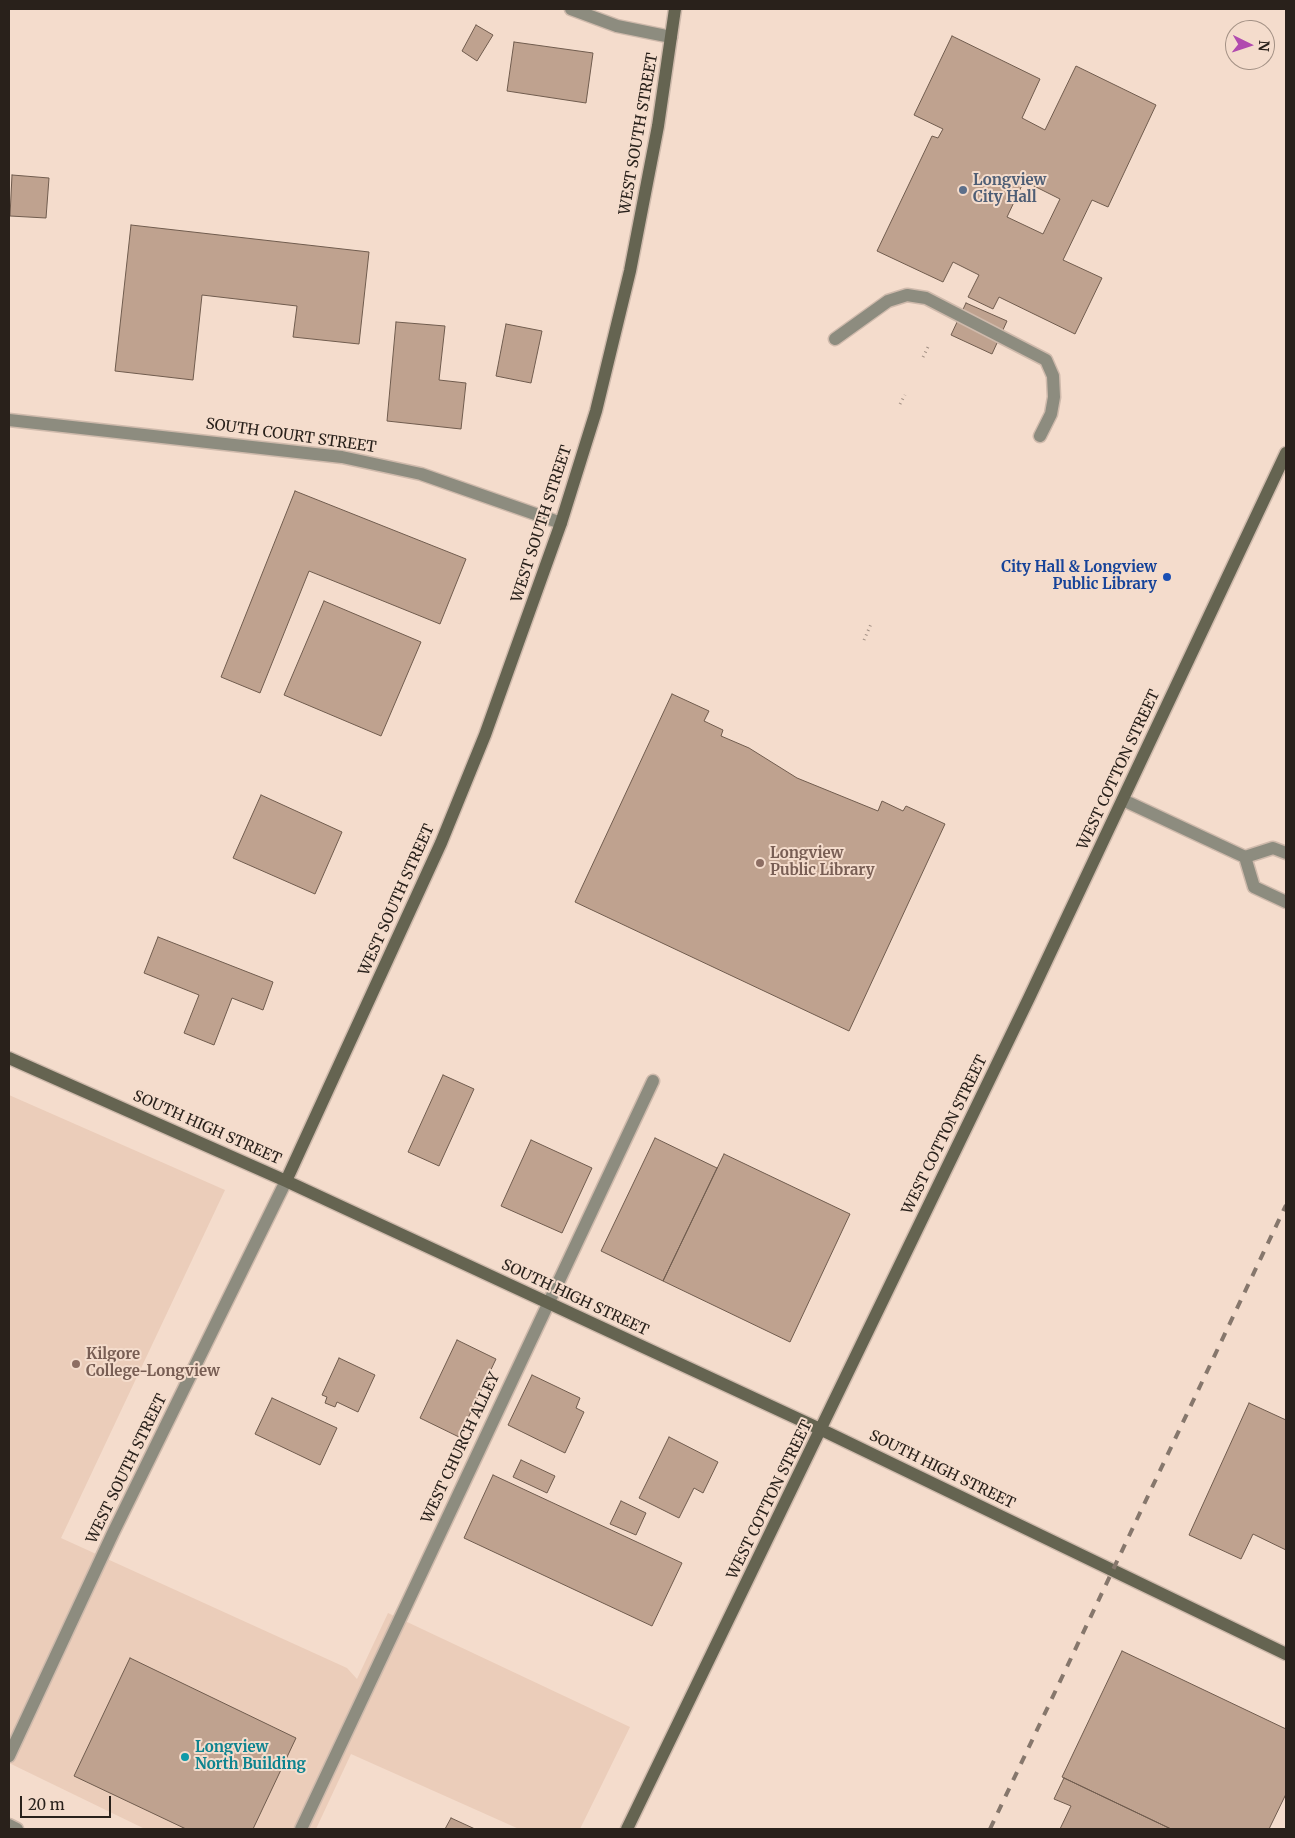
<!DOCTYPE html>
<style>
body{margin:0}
#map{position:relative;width:1295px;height:1838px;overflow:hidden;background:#f4dccc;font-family:Merriweather,serif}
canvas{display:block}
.frame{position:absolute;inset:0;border:10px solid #29211b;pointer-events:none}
.north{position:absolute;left:1225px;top:20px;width:50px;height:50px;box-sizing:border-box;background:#f4dccc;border:1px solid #a39185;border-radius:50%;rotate:94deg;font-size:14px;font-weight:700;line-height:20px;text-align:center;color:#29211b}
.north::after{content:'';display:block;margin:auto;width:18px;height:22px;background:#b14baf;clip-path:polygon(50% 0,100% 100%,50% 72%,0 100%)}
.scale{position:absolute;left:20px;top:1796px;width:91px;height:22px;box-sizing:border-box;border:2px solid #29211b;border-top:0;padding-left:6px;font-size:15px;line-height:18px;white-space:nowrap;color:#29211b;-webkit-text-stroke:4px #f4dccc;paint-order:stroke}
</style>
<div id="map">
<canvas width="1295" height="1838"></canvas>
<div class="frame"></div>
<div class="north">N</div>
<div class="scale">20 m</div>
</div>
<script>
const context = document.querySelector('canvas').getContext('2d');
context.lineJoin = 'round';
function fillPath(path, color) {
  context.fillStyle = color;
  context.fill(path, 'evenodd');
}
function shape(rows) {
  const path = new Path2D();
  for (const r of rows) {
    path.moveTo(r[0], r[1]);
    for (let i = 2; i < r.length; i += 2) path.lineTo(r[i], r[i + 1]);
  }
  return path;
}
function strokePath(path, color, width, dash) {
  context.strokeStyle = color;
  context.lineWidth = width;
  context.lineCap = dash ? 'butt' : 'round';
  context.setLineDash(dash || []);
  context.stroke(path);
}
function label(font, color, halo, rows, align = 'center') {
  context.font = font + ' Merriweather,serif';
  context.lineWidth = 4;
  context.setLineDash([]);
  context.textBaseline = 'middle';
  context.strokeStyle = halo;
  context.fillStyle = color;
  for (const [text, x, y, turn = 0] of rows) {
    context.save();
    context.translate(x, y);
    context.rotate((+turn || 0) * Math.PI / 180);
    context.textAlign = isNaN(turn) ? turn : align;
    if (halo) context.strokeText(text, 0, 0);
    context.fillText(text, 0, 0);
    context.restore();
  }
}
const built = shape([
 [9,1095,225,1190,61,1538,347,1668,357,1679,388,1613,630,1727,580,1829,519,1829,351,1754,316,1829,145,1829,9,1763]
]);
const building = shape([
 [476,25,493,35,477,61,462,51,476,25],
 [952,36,1040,79,1022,118,1045,130,1076,66,1156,105,1108,207,1092,200,1063,260,1102,278,1075,334,999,297,993,309,968,297,979,275,953,262,943,282,877,251,932,136,938,138,943,129,914,115,952,36],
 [1024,181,1060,199,1043,234,1007,217,1024,181],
 [514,42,593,53,586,103,507,91,514,42],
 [12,175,49,178,46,218,10,216,12,175],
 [131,225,369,252,359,344,293,337,297,306,202,295,193,380,115,371,131,225],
 [966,303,1007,321,992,354,951,335,966,303],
 [396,322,445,326,439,380,466,383,461,429,387,421,396,322],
 [506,324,542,331,531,383,496,376,506,324],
 [295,491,466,559,440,624,309,571,260,693,221,677,295,491],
 [324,601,421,642,381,736,284,695,324,601],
 [672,694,709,711,704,721,723,730,721,736,749,748,797,778,878,811,882,801,903,811,906,806,945,824,849,1031,575,902,672,694],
 [261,795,342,832,315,894,233,858,261,795],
 [158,937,273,982,263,1010,232,998,214,1045,184,1033,199,995,144,973,158,937],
 [443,1075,474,1089,439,1166,408,1152,443,1075],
 [655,1138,717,1168,663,1281,601,1251,655,1138],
 [531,1140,592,1168,562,1233,501,1206,531,1140],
 [724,1154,850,1214,790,1342,663,1281,724,1154],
 [457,1340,496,1359,459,1437,420,1418,457,1340],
 [339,1358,375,1375,358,1412,337,1402,335,1407,325,1403,327,1397,322,1395,339,1358],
 [532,1375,580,1398,576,1408,584,1412,565,1453,508,1425,532,1375],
 [272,1398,337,1428,320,1465,255,1434,272,1398],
 [1249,1403,1286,1420,1286,1550,1253,1534,1241,1559,1189,1535,1249,1403],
 [669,1437,718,1462,703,1493,694,1488,679,1518,639,1498,669,1437],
 [521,1460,555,1476,547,1493,513,1477,521,1460],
 [493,1475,682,1563,652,1626,464,1538,493,1475],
 [621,1501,646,1513,636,1535,610,1524,621,1501],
 [1122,1651,1286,1729,1286,1794,1269,1829,1171,1829,1062,1777,1122,1651],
 [130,1658,296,1738,253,1829,186,1829,74,1776,130,1658],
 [1064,1778,1171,1829,1060,1829,1071,1806,1054,1799,1064,1778],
 [451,1818,475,1829,445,1829,451,1818]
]);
const path = shape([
 [923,357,928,347],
 [900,404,905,395],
 [864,640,871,624]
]);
const lane = shape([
 [835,339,888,301,907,295,926,298,1046,360,1053,376,1054,397,1051,414,1040,436],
 [301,1829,653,1081]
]);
const street = shape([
 [571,9,617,26,671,37],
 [9,420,342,457,421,474,561,523],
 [1123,800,1245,857,1273,848,1286,853],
 [1245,857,1254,887,1286,902],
 [9,1756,113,1533,286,1181],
 [9,1825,17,1829]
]);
const secondary = shape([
 [9,1058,286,1181,822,1430,1286,1654],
 [286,1181,441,843,485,735,561,523,596,411,630,271,658,126,675,9],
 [627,1829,1029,998,1286,453]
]);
const rail = shape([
 [990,1829,1286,1205]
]);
const markers = [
 [963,190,5,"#5c6f8a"],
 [1167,577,5,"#1a4fb4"],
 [760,863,5,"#8d6e63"],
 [76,1364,5,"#8d6e63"],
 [185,1757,5,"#0f9aa8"]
];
const streetNames = [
 ["WEST SOUTH STREET",639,134,-80],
 ["SOUTH COURT STREET",291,436,8],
 ["WEST SOUTH STREET",542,524,-72],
 ["WEST COTTON STREET",1119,770,-65],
 ["WEST SOUTH STREET",397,900,-66],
 ["SOUTH HIGH STREET",207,1128,24],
 ["WEST COTTON STREET",945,1135,-64],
 ["SOUTH HIGH STREET",575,1298,25],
 ["WEST CHURCH ALLEY",461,1448,-65],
 ["WEST SOUTH STREET",127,1469,-64],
 ["SOUTH HIGH STREET",942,1470,26],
 ["WEST COTTON STREET",770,1500,-64]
];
const serviceNames = [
 ["Longview",973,181],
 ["City Hall",973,198]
];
const transitNames = [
 ["City Hall & Longview",1157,568],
 ["Public Library",1157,585]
];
const educationNames = [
 ["Longview",770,854],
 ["Public Library",770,871],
 ["Kilgore",86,1355],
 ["College-Longview",86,1372]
];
const cultureNames = [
 ["Longview",195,1748],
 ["North Building",195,1765]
];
fillPath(built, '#ebcdba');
fillPath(building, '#bfa28f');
strokePath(building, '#705c4e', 1);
strokePath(lane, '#cfbaac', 15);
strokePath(street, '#cfbaac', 15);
strokePath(secondary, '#cfbaac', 15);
strokePath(path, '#a18f83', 3, [1, 4]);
strokePath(lane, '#8d8c7f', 12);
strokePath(street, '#8d8c7f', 12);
strokePath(secondary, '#656451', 12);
strokePath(rail, '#86776c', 4, [9, 9]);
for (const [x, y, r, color] of markers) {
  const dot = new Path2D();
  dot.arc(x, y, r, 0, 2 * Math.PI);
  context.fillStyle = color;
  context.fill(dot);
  strokePath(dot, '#f4dccc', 2);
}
label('15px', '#29211b', '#f4dccc', streetNames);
label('bold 15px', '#4e5e75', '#f4dccc', serviceNames, 'left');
label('bold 15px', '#164399', '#f4dccc', transitNames, 'right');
label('bold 15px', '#785e54', '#f4dccc', educationNames, 'left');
label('bold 15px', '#0d838f', '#f4dccc', cultureNames, 'left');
</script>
